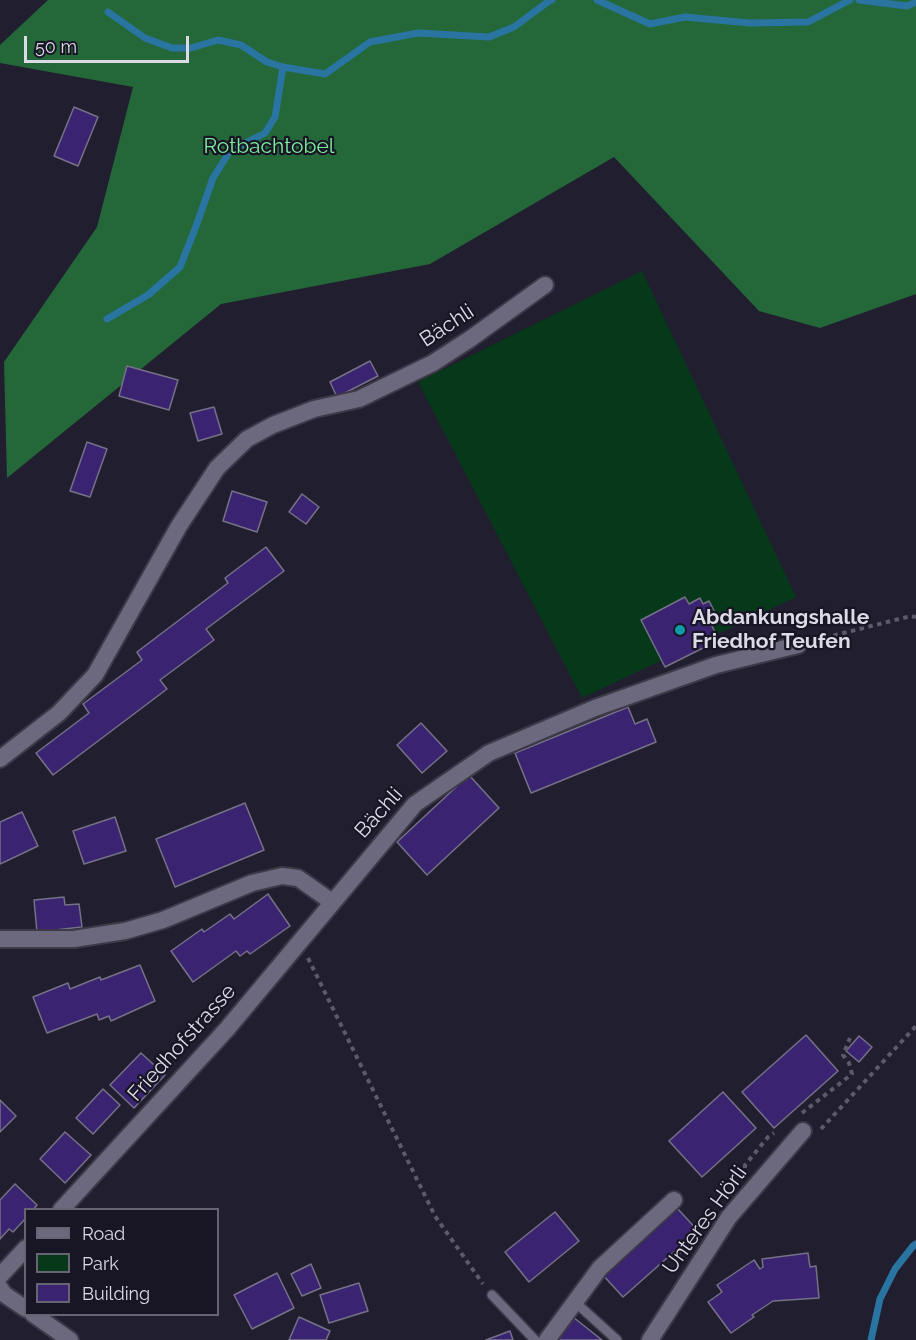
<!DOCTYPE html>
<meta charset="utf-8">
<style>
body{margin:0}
#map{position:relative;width:916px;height:1340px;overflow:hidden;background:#211e2f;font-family:Raleway,sans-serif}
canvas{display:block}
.legend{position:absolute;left:24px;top:1208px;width:195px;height:108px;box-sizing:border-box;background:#181525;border:2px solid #666472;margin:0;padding:8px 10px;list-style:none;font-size:18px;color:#dbdae5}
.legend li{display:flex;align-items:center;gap:12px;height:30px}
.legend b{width:30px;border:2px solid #666472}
.scale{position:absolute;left:24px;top:36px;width:165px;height:27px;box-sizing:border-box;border:3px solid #dbdae5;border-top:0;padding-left:8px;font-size:18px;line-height:21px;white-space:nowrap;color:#dbdae5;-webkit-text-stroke:4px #181525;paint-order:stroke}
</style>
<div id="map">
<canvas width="916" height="1340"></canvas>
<ul class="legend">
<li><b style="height:8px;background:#6c697e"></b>Road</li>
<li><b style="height:16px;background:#06391a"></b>Park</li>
<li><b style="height:16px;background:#3a2471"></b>Building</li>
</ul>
<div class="scale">50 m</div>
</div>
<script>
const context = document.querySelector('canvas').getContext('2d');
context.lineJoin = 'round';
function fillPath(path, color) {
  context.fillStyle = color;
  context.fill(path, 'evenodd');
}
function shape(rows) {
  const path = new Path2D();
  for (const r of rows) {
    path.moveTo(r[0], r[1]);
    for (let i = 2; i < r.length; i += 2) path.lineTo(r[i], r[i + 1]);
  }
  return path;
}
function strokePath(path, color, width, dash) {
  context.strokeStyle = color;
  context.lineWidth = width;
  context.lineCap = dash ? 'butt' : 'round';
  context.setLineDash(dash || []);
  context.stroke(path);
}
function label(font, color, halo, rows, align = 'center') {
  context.font = font + ' Raleway,sans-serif';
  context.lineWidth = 4.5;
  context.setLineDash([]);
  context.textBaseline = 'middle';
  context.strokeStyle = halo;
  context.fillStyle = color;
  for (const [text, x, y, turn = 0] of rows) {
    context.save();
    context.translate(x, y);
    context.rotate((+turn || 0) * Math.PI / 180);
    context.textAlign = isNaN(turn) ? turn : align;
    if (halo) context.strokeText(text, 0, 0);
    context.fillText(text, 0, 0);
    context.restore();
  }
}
const green = shape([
 [642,271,796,597,582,698,418,382]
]);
const forest = shape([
 [48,0,916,0,916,294,820,328,759,311,614,157,430,264,221,304,7,478,4,362,97,227,133,87,0,63,0,45]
]);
const stream = shape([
 [597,0,650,24,685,17,750,23,808,22,850,0],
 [859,0,907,6,916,2],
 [108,12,145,38,172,48,191,48,218,40,241,45,267,62,283,67],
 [107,319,148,295,180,267,195,229,213,178,230,151,265,133,275,117,283,67,325,74,370,42,418,33,489,37,514,27,549,1,552,0],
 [871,1340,880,1299,895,1269,913,1246,916,1244]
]);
const building = shape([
 [74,107,98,117,78,166,54,156,74,107],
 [370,361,378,376,337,397,330,382,370,361],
 [127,366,178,380,169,410,119,396,127,366],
 [214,407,222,434,198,441,190,413,214,407],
 [87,442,107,449,90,497,70,491,87,442],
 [232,491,267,502,257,532,223,521,232,491],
 [302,494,319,507,306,524,289,512,302,494],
 [266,547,284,571,206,629,214,640,160,680,167,689,53,775,36,753,89,713,83,704,142,660,137,652,228,583,225,578,266,547],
 [685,597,689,604,700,598,703,604,709,601,720,622,712,626,716,634,702,641,705,647,665,667,641,620,685,597],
 [628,707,635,724,647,719,656,742,531,793,515,753,628,707],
 [421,723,447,751,422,773,397,745,421,723],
 [469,775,499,808,427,875,397,842,469,775],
 [245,803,264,850,175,887,156,839,245,803],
 [22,812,38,846,0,864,0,822,22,812],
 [115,817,126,851,84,864,73,831,115,817],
 [268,894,290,926,250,954,247,951,240,956,236,951,193,982,171,951,202,929,204,932,230,914,234,919,268,894],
 [64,897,65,905,79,904,82,927,37,932,34,900,64,897],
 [140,965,155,1001,111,1021,109,1016,99,1020,97,1014,47,1033,33,997,68,983,70,989,100,977,101,980,140,965],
 [806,1035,838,1071,774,1128,742,1092,806,1035],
 [859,1036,872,1047,859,1062,846,1051,859,1036],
 [141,1053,165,1075,134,1108,110,1085,141,1053],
 [103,1089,120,1105,93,1134,76,1118,103,1089],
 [723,1092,756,1128,702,1177,669,1141,723,1092],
 [0,1100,16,1116,0,1132,0,1100],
 [65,1132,91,1155,65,1183,40,1159,65,1132],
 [15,1184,37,1205,33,1210,26,1210,26,1218,13,1232,9,1229,0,1239,0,1200,15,1184],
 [676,1207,701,1234,678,1255,675,1251,623,1297,601,1273,676,1207],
 [555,1212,579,1241,529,1282,505,1252,555,1212],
 [808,1253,810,1267,816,1266,819,1298,773,1301,752,1315,754,1317,731,1333,708,1302,722,1292,717,1285,754,1260,760,1269,763,1267,762,1259,808,1253],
 [311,1264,321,1288,302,1296,291,1274,311,1264],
 [277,1273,294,1308,252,1329,234,1295,277,1273],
 [359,1283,368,1311,329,1323,320,1295,359,1283],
 [299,1317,330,1331,326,1340,289,1340,299,1317],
 [573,1317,602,1340,554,1340,573,1317],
 [510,1331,513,1340,486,1340,510,1331]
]);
const path = shape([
 [816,640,911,616,916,617],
 [308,958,435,1216,483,1284],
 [802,1113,852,1074,849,1063,843,1055,850,1038],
 [821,1129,916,1026],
 [745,1168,745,1165,768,1137,774,1133]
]);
const service = shape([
 [492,1295,535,1340],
 [575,1302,617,1340]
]);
const minor = shape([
 [0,759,59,713,95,675,179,526,217,468,247,439,273,425,314,409,359,399,433,363,470,339,545,285],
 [0,939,74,939,125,931,163,920,252,883,282,876,298,878,332,902],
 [61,1210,227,1029,415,804,489,753,595,708,716,665,798,645],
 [0,1276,26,1248],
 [0,1288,4,1294,26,1309],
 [33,1314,70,1340],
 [547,1340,600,1268,674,1200],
 [650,1340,729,1217,803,1131]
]);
const markers = [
 [680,630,6,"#0f9aa8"]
];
const parkNames = [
 ["Rotbachtobel",269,147]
];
const streetNames = [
 ["Bächli",447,326,-33],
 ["Bächli",379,813,-48],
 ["Friedhofstrasse",182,1043,-48],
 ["Unteres Hörli",705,1220,-54]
];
const poiNames = [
 ["Abdankungshalle",692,618],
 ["Friedhof Teufen",692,642]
];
fillPath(green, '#06391a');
fillPath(forest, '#24683a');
strokePath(stream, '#2974a0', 7);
fillPath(building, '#3a2471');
strokePath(building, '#757287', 1.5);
strokePath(service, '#3d3a48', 12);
strokePath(minor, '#3d3a48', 20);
strokePath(path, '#5d5a6a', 4, [4.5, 4.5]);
strokePath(service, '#6c697e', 9);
strokePath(minor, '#6c697e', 16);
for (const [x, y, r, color] of markers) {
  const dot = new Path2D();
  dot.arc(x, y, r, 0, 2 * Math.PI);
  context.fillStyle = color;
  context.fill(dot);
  strokePath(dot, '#181525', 2);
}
label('21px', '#7bed9b', '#181525', parkNames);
label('21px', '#dbdae5', '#181525', streetNames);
label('bold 21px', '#dbdae5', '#181525', poiNames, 'left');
</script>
